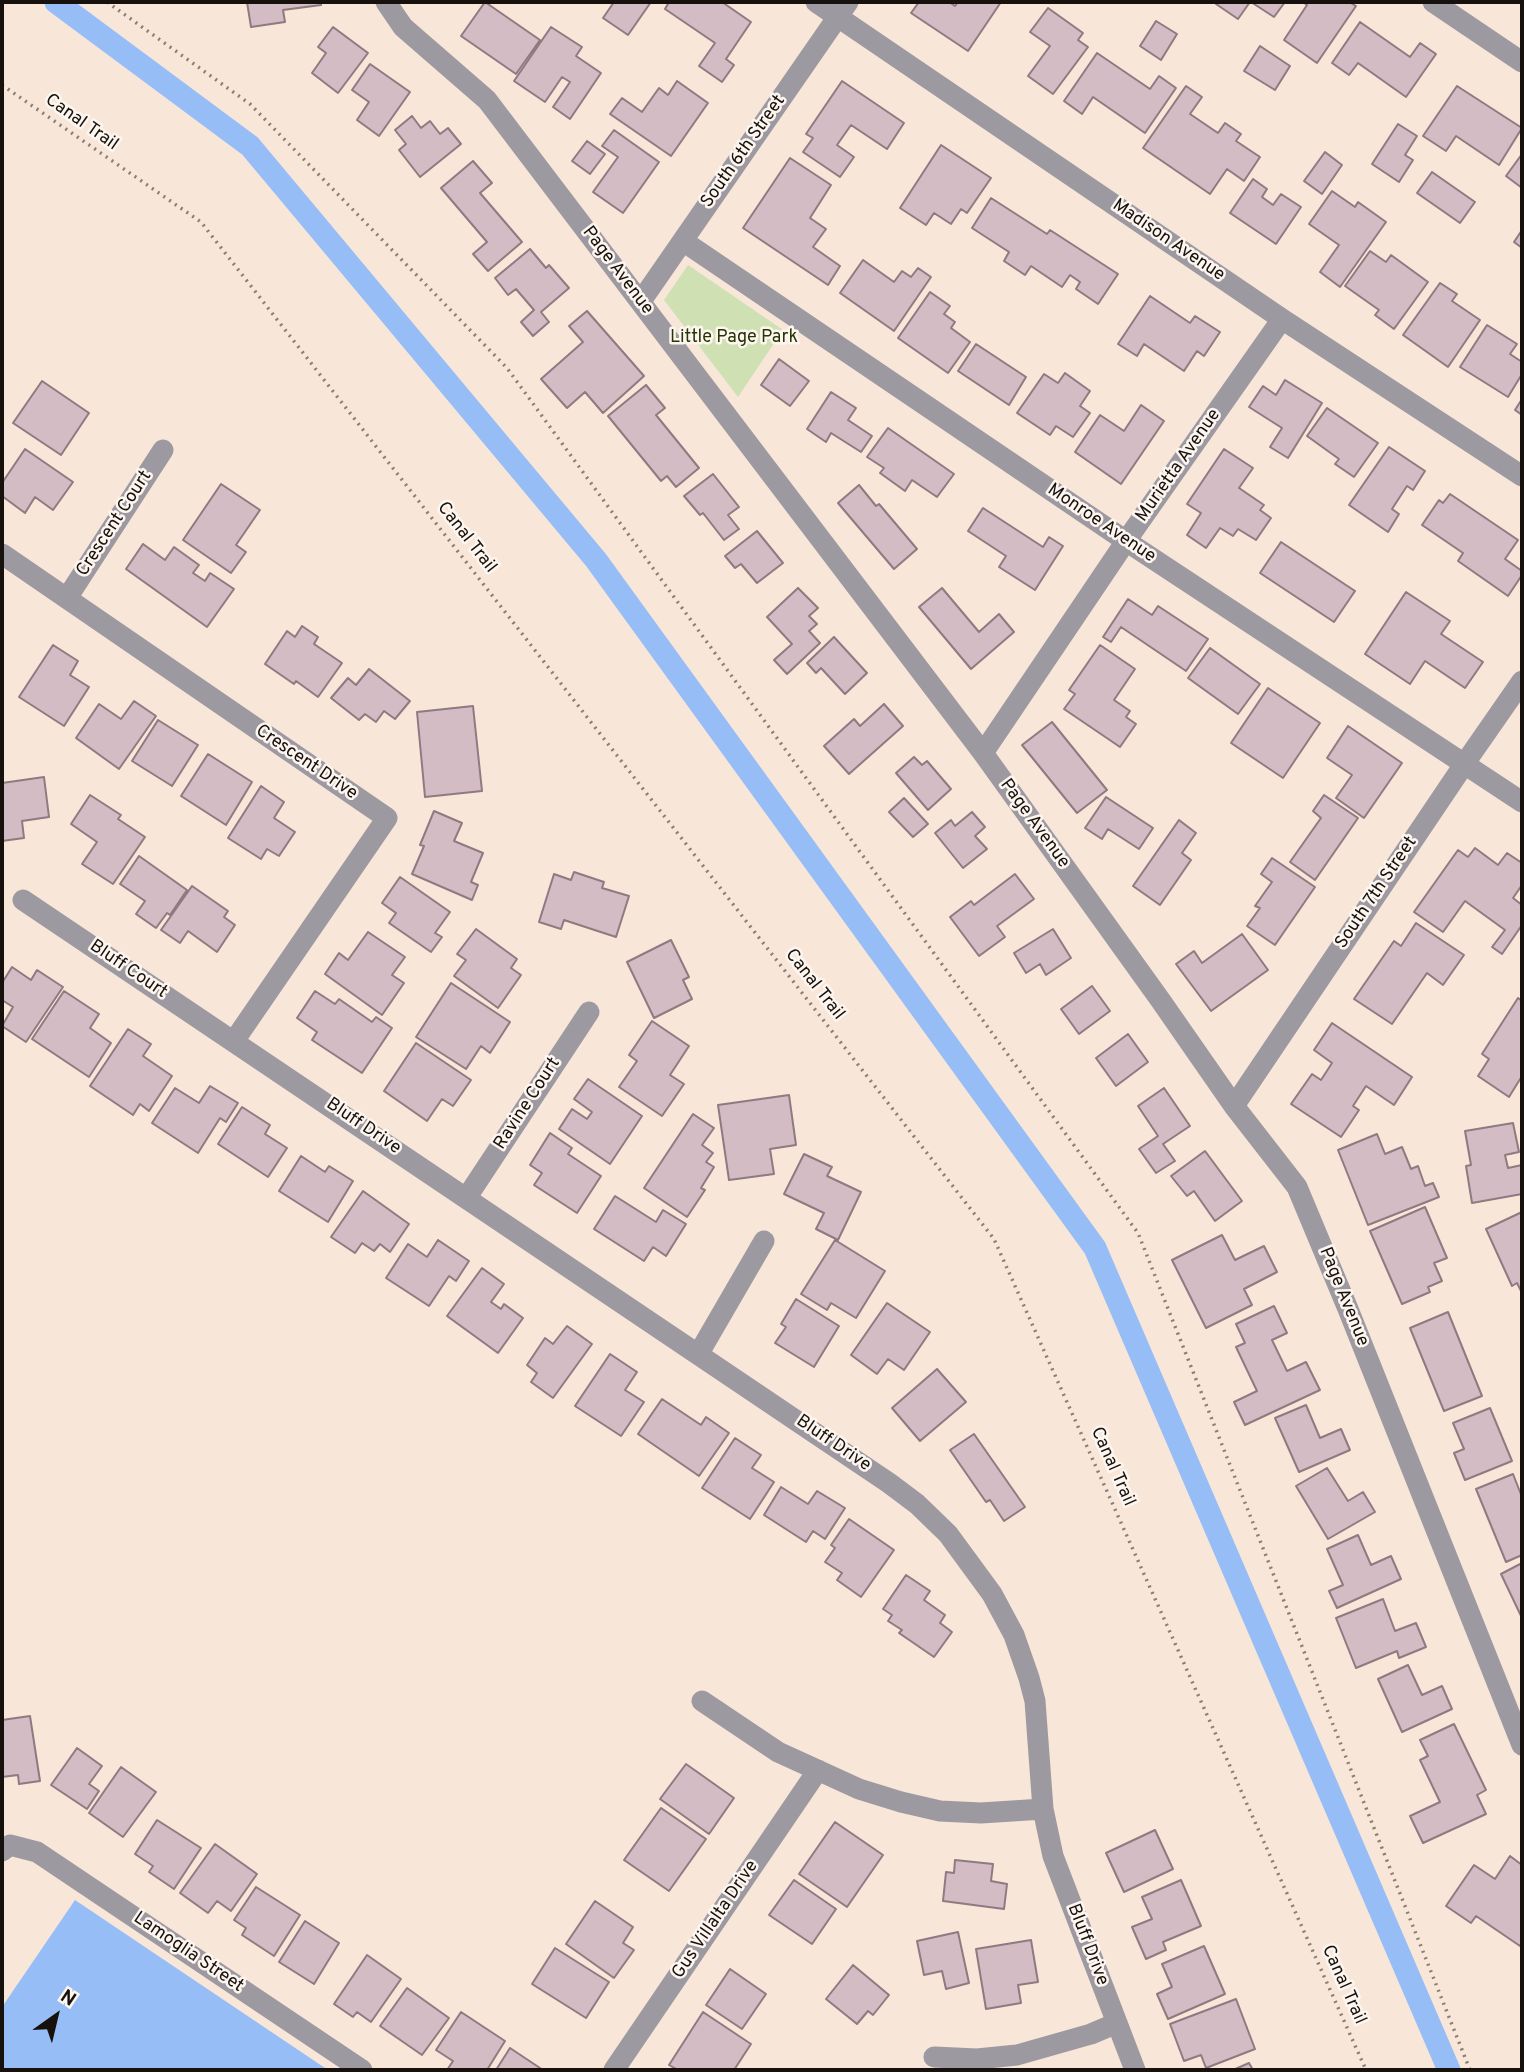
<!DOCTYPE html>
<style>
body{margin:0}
#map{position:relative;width:1524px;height:2072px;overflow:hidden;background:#f8e6d8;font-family:Overpass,sans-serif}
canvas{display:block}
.frame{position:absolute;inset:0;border:4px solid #16110c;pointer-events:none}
.north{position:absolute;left:21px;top:1981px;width:70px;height:70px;-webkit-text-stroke:5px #fdf6f0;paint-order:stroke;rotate:34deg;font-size:19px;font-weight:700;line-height:28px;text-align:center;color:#16110c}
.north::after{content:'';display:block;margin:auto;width:24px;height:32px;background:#16110c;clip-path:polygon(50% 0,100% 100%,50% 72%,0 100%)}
</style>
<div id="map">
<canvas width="1524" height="2072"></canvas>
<div class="frame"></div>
<div class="north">N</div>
</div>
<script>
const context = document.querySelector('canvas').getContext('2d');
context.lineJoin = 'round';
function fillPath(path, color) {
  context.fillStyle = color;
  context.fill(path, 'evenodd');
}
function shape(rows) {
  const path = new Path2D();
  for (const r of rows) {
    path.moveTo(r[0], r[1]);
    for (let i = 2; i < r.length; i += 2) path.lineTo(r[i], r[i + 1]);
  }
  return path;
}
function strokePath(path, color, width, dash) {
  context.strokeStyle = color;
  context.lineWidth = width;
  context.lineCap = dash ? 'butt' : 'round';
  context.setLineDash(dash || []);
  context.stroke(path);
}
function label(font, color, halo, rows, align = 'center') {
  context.font = font + ' Overpass,sans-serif';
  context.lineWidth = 5;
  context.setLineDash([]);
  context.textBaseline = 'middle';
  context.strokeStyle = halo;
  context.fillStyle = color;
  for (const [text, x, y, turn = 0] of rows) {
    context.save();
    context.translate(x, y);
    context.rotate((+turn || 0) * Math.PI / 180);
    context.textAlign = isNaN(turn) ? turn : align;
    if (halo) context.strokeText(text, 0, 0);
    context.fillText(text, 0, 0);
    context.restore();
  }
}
const green = shape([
 [688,265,783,330,738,397,664,300]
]);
const water = shape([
 [75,1900,328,2070,2,2070,2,2007]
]);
const canal = shape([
 [56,2,250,146,596,560,1095,1248,1449,2070]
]);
const building = shape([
 [247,2,321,2,321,5,283,10,285,22,251,27,247,2],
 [485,2,540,40,516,74,461,36,485,2],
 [614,2,651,2,628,35,603,18,614,2],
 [669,2,722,2,751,22,726,59,734,65,722,82,699,66,715,43,665,9,669,2],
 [919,2,949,2,955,6,958,2,1001,2,968,51,911,13,919,2],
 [1218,2,1250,2,1238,19,1216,4,1218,2],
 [1251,2,1285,2,1274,17,1251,2],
 [1303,2,1349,2,1356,6,1317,63,1284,40,1307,5,1303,2],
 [1048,8,1083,33,1078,40,1088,47,1053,94,1028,76,1050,46,1030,32,1048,8],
 [1156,21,1177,34,1161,60,1140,46,1156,21],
 [1360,22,1410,57,1420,43,1436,54,1406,97,1358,63,1349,75,1332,63,1360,22],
 [333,27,368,53,338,93,312,73,326,53,318,47,333,27],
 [551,27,582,47,576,56,601,73,570,119,553,107,570,82,562,77,545,102,514,81,551,27],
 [1260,46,1290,66,1275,90,1244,71,1260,46],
 [1097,53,1150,89,1159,76,1176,88,1145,133,1093,97,1082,114,1064,101,1097,53],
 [370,64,410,92,379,136,357,120,369,102,352,90,370,64],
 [677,81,708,103,671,156,610,114,622,98,642,112,659,88,668,95,677,81],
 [842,81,904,123,887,149,851,125,837,145,854,157,840,177,803,152,813,138,806,134,842,81],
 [1186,86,1202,97,1190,114,1218,133,1225,123,1241,134,1236,141,1260,157,1244,181,1227,169,1210,194,1143,148,1186,86],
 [1457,86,1522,128,1499,165,1456,136,1446,151,1423,136,1457,86],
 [412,116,421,128,430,121,440,134,448,128,461,144,420,177,399,150,406,144,395,130,412,116],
 [1398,124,1417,136,1405,155,1413,160,1399,182,1372,164,1398,124],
 [614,130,659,162,623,213,593,192,618,157,602,146,614,130],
 [587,141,605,154,590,174,572,161,587,141],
 [941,145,991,178,967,213,961,209,951,224,934,213,926,225,900,208,941,145],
 [1325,152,1342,165,1322,194,1304,181,1325,152],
 [1522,154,1522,188,1506,176,1522,154],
 [790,158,831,185,810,218,826,229,813,247,840,266,828,285,743,228,790,158],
 [473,161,492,183,480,193,522,242,488,271,473,254,487,242,441,188,473,161],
 [1432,172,1475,202,1460,223,1417,193,1432,172],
 [1253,179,1267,189,1262,197,1273,205,1281,194,1301,207,1276,244,1230,213,1253,179],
 [1332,191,1355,207,1358,202,1386,222,1340,287,1320,272,1339,245,1309,224,1332,191],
 [991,198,1047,234,1050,230,1118,274,1098,304,1076,289,1080,282,1070,275,1062,287,1031,266,1025,275,1004,261,1009,252,972,228,991,198],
 [1522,230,1522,248,1514,242,1522,230],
 [530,249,546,268,549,265,569,288,541,312,549,322,533,336,521,322,534,310,516,289,508,295,495,278,530,249],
 [1370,251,1386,262,1391,255,1428,282,1394,329,1375,315,1379,310,1345,286,1370,251],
 [863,260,894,282,902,271,911,277,918,268,931,277,894,331,840,293,863,260],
 [1440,283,1457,294,1452,301,1480,320,1448,367,1403,335,1440,283],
 [930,292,950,306,944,314,955,322,951,328,970,342,948,373,898,338,930,292],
 [1150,296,1190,323,1195,316,1220,332,1204,356,1197,351,1184,371,1144,344,1137,356,1118,344,1150,296],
 [587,311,644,376,603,413,585,392,567,408,541,379,583,342,569,326,587,311],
 [1487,325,1517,344,1510,354,1522,362,1522,374,1508,397,1460,367,1487,325],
 [976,344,1026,377,1009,405,958,371,976,344],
 [779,359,809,381,790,406,761,385,779,359],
 [1065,373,1090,391,1080,406,1090,413,1073,437,1056,426,1050,435,1017,413,1044,374,1058,383,1065,373],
 [1285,380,1322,403,1288,458,1270,447,1282,428,1249,407,1263,386,1276,395,1285,380],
 [42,381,89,413,61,455,13,423,42,381],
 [646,385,665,408,656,415,699,468,676,487,667,476,661,481,608,416,646,385],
 [831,392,856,408,848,420,872,436,861,452,831,433,826,442,807,429,831,392],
 [1522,399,1522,415,1515,410,1522,399],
 [1141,405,1164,421,1121,484,1075,452,1100,415,1124,431,1141,405],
 [1327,408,1378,443,1354,477,1335,464,1339,459,1307,436,1327,408],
 [888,428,954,474,937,497,912,480,905,491,880,473,884,468,867,457,888,428],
 [1389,447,1425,471,1413,490,1407,486,1392,509,1399,514,1388,532,1349,505,1389,447],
 [25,449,73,482,53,510,35,497,25,513,2,496,2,483,25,449],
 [1224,449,1253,468,1239,488,1264,505,1260,510,1271,518,1256,540,1238,529,1233,536,1220,528,1206,548,1187,535,1201,513,1187,504,1224,449],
 [713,474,739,507,728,515,739,529,724,540,703,513,700,515,684,496,713,474],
 [221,484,260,510,236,545,246,552,231,573,183,540,221,484],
 [859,485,876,506,879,504,917,549,894,569,838,503,859,485],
 [1450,494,1518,540,1505,559,1522,571,1522,575,1508,596,1458,561,1463,553,1422,525,1439,500,1443,503,1450,494],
 [983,508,1043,547,1049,537,1063,546,1035,590,999,567,1006,556,968,531,983,508],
 [757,531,783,563,757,583,741,564,735,568,725,556,757,531],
 [1281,542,1355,591,1334,622,1260,573,1281,542],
 [143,544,165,560,174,547,199,565,193,573,205,581,210,573,234,589,207,627,126,569,143,544],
 [798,588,818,608,809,616,817,624,809,631,820,643,787,674,774,660,792,644,767,617,798,588],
 [942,588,979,632,999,614,1014,632,971,669,919,607,942,588],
 [1406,592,1450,621,1441,634,1483,662,1465,688,1425,661,1410,684,1365,654,1406,592],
 [1128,599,1152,615,1158,606,1208,639,1186,671,1121,627,1111,642,1103,637,1128,599],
 [302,626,318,637,314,644,342,663,318,697,296,681,294,684,265,664,287,631,295,637,302,626],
 [834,637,867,673,845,694,821,668,816,673,807,663,834,637],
 [53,645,78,661,70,675,89,687,64,726,19,697,53,645],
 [1100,645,1135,669,1114,700,1130,711,1126,717,1136,724,1120,747,1064,709,1075,694,1069,690,1100,645],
 [1210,648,1260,684,1238,714,1188,678,1210,648],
 [369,669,410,701,395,719,384,711,376,722,365,714,359,720,331,698,348,678,356,685,369,669],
 [1268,688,1320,723,1283,778,1231,743,1268,688],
 [134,701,156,716,119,769,76,738,99,704,121,719,134,701],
 [884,704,903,726,849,774,824,746,854,719,860,726,884,704],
 [473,706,482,791,425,797,417,712,473,706],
 [158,720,198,745,172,786,132,761,158,720],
 [1052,722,1107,790,1077,813,1022,745,1052,722],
 [1348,726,1402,763,1364,818,1336,798,1352,775,1327,758,1348,726],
 [208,754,252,782,226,825,181,796,208,754],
 [914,757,922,765,927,761,951,789,928,810,896,773,914,757],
 [44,777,49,817,22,821,24,838,2,841,2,783,44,777],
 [261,786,284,802,274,818,295,832,279,856,267,849,261,859,228,838,261,786],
 [90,795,121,815,118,819,145,837,113,884,82,864,97,842,71,824,90,795],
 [1324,795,1358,818,1315,880,1290,862,1321,818,1313,811,1324,795],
 [1106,797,1153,828,1139,849,1108,829,1102,839,1085,828,1106,797],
 [904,798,928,824,913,837,889,812,904,798],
 [434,811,462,823,454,841,483,853,471,882,478,885,472,900,412,874,424,846,420,845,434,811],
 [972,812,985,827,975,836,987,849,963,868,935,833,951,820,955,826,972,812],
 [1179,820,1196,833,1182,853,1191,860,1160,905,1133,886,1179,820],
 [1475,848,1498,865,1507,853,1522,863,1522,885,1513,898,1522,905,1522,925,1502,954,1492,947,1505,930,1465,901,1443,932,1414,912,1458,850,1468,857,1475,848],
 [139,856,187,890,170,915,167,913,156,928,136,914,145,901,120,884,139,856],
 [1272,858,1315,887,1275,945,1247,926,1260,908,1255,906,1272,882,1261,874,1272,858],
 [574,872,604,882,602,888,629,896,616,937,564,920,561,929,539,922,554,874,571,880,574,872],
 [1015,874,1034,899,997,926,1005,937,979,956,950,917,971,901,974,905,1015,874],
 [400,877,450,912,435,933,442,937,431,952,389,923,396,913,382,903,400,877],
 [192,886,228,911,224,917,235,925,217,952,188,931,180,943,161,930,192,886],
 [1416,923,1464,955,1443,985,1427,973,1392,1024,1354,999,1394,941,1401,946,1416,923],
 [476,929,517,959,511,968,521,975,498,1008,454,976,466,960,457,954,476,929],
 [1053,929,1071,958,1046,975,1040,964,1026,973,1014,953,1053,929],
 [368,932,405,957,392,975,404,983,382,1015,325,974,339,953,348,960,368,932],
 [1242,934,1268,970,1211,1011,1176,964,1194,951,1202,963,1242,934],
 [671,940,689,977,683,980,692,999,654,1018,627,962,671,940],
 [12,967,31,980,37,970,63,987,26,1042,2,1026,13,1007,2,1000,2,983,12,967],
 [451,983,510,1022,490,1053,481,1046,466,1069,416,1037,451,983],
 [1092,986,1110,1011,1079,1034,1061,1009,1092,986],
 [64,991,99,1014,90,1028,111,1043,89,1077,32,1039,64,991],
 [315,991,335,1004,339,999,372,1022,376,1017,392,1028,362,1073,312,1040,317,1032,297,1018,315,991],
 [1518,998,1522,1001,1522,1076,1509,1097,1478,1076,1489,1059,1482,1054,1518,998],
 [652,1021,689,1046,670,1075,684,1084,662,1116,619,1087,637,1061,629,1055,652,1021],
 [1332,1023,1412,1077,1394,1105,1366,1086,1353,1106,1359,1110,1341,1137,1291,1104,1312,1074,1321,1080,1332,1063,1314,1050,1332,1023],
 [128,1029,151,1044,143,1056,172,1076,149,1111,140,1104,133,1115,90,1086,128,1029],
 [1128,1034,1148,1062,1116,1086,1096,1058,1128,1034],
 [416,1043,471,1080,453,1106,442,1099,427,1121,384,1091,416,1043],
 [588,1079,642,1116,610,1164,559,1129,572,1109,587,1119,592,1112,574,1099,588,1079],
 [210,1086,238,1103,226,1122,220,1118,198,1153,152,1123,175,1088,199,1103,210,1086],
 [1164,1088,1190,1126,1163,1144,1175,1161,1156,1173,1139,1149,1158,1136,1138,1106,1164,1088],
 [789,1095,796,1145,770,1149,774,1174,729,1180,718,1105,789,1095],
 [242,1107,270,1125,265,1134,287,1148,268,1177,218,1144,242,1107],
 [693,1114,714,1128,702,1145,713,1153,706,1162,714,1167,701,1188,705,1190,687,1217,644,1188,693,1114],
 [1513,1123,1519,1152,1505,1155,1508,1168,1522,1165,1522,1194,1472,1203,1466,1166,1471,1165,1465,1131,1513,1123],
 [550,1133,572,1148,568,1154,601,1176,577,1213,534,1185,542,1173,530,1165,550,1133],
 [1377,1134,1385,1154,1402,1147,1411,1169,1418,1166,1425,1186,1433,1183,1439,1197,1368,1225,1338,1150,1377,1134],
 [1205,1151,1242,1201,1215,1221,1194,1191,1187,1196,1171,1176,1205,1151],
 [804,1154,832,1167,827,1176,861,1192,838,1240,816,1229,824,1213,784,1194,804,1154],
 [301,1156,325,1172,329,1166,353,1181,328,1222,279,1191,301,1156],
 [363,1191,409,1224,390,1252,380,1244,374,1251,362,1243,355,1253,331,1237,363,1191],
 [615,1196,656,1222,663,1210,686,1224,666,1256,653,1247,644,1261,594,1229,615,1196],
 [1425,1207,1447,1258,1434,1263,1442,1281,1428,1287,1430,1292,1402,1304,1370,1231,1425,1207],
 [1522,1212,1522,1293,1517,1283,1512,1286,1486,1229,1522,1212],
 [1222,1235,1235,1260,1264,1246,1277,1272,1244,1289,1252,1305,1206,1328,1172,1260,1222,1235],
 [438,1240,469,1261,456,1281,449,1276,429,1306,386,1278,408,1244,427,1257,438,1240],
 [835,1240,885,1271,856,1318,831,1303,827,1310,801,1294,835,1240],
 [482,1268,504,1284,491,1302,501,1309,504,1304,523,1318,498,1353,447,1316,482,1268],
 [796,1299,839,1326,814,1367,775,1343,786,1327,781,1324,796,1299],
 [887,1303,930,1332,904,1370,888,1359,877,1374,851,1355,887,1303],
 [1274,1306,1287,1333,1272,1340,1287,1371,1306,1362,1320,1390,1245,1425,1234,1402,1257,1391,1236,1347,1245,1343,1236,1324,1274,1306],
 [1448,1312,1482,1396,1444,1411,1410,1328,1448,1312],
 [567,1326,592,1344,553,1398,531,1382,537,1373,527,1365,545,1338,553,1344,567,1326],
 [610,1354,637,1372,625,1390,644,1402,621,1436,575,1406,610,1354],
 [937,1369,966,1402,920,1441,892,1408,937,1369],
 [662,1399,701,1425,706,1417,729,1433,699,1476,638,1434,662,1399],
 [1306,1405,1320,1438,1341,1429,1350,1450,1299,1472,1275,1418,1306,1405],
 [1490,1408,1512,1461,1465,1480,1454,1453,1464,1449,1453,1423,1490,1408],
 [974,1434,1025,1507,1004,1521,990,1500,986,1502,950,1450,974,1434],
 [735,1438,761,1455,752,1468,774,1482,750,1519,702,1488,735,1438],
 [1327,1468,1348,1501,1363,1492,1375,1512,1328,1539,1296,1486,1327,1468],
 [1513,1474,1522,1497,1522,1555,1506,1562,1476,1489,1513,1474],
 [781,1487,808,1504,817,1491,845,1508,825,1539,813,1531,806,1542,764,1515,781,1487],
 [849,1519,894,1550,861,1597,837,1580,842,1573,825,1562,835,1548,831,1545,849,1519],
 [1358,1535,1371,1565,1391,1556,1401,1579,1337,1608,1329,1591,1343,1585,1327,1549,1358,1535],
 [1522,1563,1522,1618,1501,1574,1522,1563],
 [906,1575,930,1591,924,1600,945,1615,940,1623,952,1632,934,1657,899,1633,902,1630,888,1621,892,1615,883,1609,906,1575],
 [1383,1599,1395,1631,1416,1623,1426,1647,1399,1658,1397,1651,1356,1668,1336,1618,1383,1599],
 [1408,1665,1422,1695,1442,1686,1452,1709,1402,1732,1378,1679,1408,1665],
 [30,1716,40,1781,19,1784,18,1775,2,1777,2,1720,30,1716],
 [1454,1724,1486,1790,1477,1795,1486,1814,1423,1843,1410,1816,1440,1802,1420,1760,1428,1756,1420,1740,1454,1724],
 [77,1748,102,1766,89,1784,99,1791,87,1809,51,1785,77,1748],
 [686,1764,734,1798,709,1834,660,1799,686,1764],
 [121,1767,156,1792,123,1837,89,1813,121,1767],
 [661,1808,706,1839,669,1891,624,1860,661,1808],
 [157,1820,201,1848,174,1889,149,1872,153,1866,135,1854,157,1820],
 [835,1822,883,1855,847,1907,799,1874,835,1822],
 [1155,1830,1173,1869,1124,1892,1106,1853,1155,1830],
 [215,1844,257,1874,231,1911,217,1901,208,1913,180,1893,215,1844],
 [1510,1856,1522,1865,1522,1942,1520,1946,1476,1916,1471,1923,1446,1906,1474,1865,1495,1879,1510,1856],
 [955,1860,993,1864,991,1881,1007,1884,1004,1909,943,1901,946,1872,954,1873,955,1860],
 [794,1880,836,1909,812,1944,769,1915,794,1880],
 [1181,1880,1201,1926,1163,1942,1166,1950,1146,1959,1132,1927,1152,1919,1142,1897,1181,1880],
 [256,1887,300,1915,274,1956,242,1935,246,1928,234,1920,256,1887],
 [595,1901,633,1927,623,1943,634,1950,614,1978,566,1944,595,1901],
 [305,1921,339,1943,314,1984,279,1962,305,1921],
 [958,1932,969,1983,946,1989,942,1971,924,1975,917,1941,958,1932],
 [1031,1940,1038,1982,1018,1985,1021,2003,986,2009,976,1949,1031,1940],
 [1204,1946,1225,1994,1168,2019,1157,1994,1172,1987,1162,1964,1204,1946],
 [555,1948,609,1982,586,2018,532,1984,555,1948],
 [367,1955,401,1979,371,2022,357,2012,353,2017,334,2004,367,1955],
 [853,1965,889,1995,873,2015,868,2011,857,2024,826,1999,853,1965],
 [730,1969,766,1994,742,2029,706,2005,730,1969],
 [407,1988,449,2018,422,2055,380,2026,407,1988],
 [1236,1999,1255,2049,1206,2068,1201,2055,1184,2061,1170,2024,1236,1999],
 [461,2012,505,2041,487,2070,447,2070,453,2061,436,2050,461,2012],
 [703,2012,751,2044,734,2070,678,2070,669,2065,703,2012],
 [510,2048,543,2070,496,2070,510,2048],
 [1249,2063,1253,2070,1233,2070,1249,2063]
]);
const path = shape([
 [107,2,250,104,507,368,1138,1233,1470,2070],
 [2,85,201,222,994,1239,1366,2070]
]);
const minor = shape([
 [386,2,403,27,487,100,983,753,1161,1001,1234,1106,1297,1187,1348,1309,1522,1745],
 [816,2,1282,319,1522,476],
 [1433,2,1522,62],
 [683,241,1126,541,1522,802],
 [641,301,848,2],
 [2,554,387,818,234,1041],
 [67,598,163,450],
 [983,753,1126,541,1282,319],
 [23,900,889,1483,917,1504,948,1534,992,1594,1014,1635,1029,1678,1035,1701,1043,1809,1053,1856,1135,2070],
 [1234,1106,1465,763,1522,681],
 [467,1197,589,1012],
 [699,1353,764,1241],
 [702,1701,778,1752,859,1789,901,1802,940,1811,981,1813,1043,1809],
 [2,1851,10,1845,37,1852,362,2070],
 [934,2057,977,2059,1017,2055,1091,2034,1117,2023],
 [614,2070,818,1770]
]);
const streetNames = [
 ["Canal Trail",81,123,35],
 ["South 6th Street",744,152,-55],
 ["Madison Avenue",1168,241,34],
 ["Page Avenue",617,271,53],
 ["Murietta Avenue",1179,466,-55],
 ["Crescent Court",115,524,-57],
 ["Monroe Avenue",1101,524,34],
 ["Canal Trail",466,538,52],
 ["Crescent Drive",306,763,34],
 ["Page Avenue",1034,824,54],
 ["South 7th Street",1377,893,-56],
 ["Bluff Court",128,970,34],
 ["Canal Trail",814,985,52],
 ["Ravine Court",528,1104,-57],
 ["Bluff Drive",363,1127,34],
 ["Page Avenue",1343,1297,68],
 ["Bluff Drive",833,1444,34],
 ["Canal Trail",1112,1467,66],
 ["Gus Villalta Drive",716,1920,-56],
 ["Bluff Drive",1087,1945,69],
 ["Lamoglia Street",188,1953,34],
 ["Canal Trail",1343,1985,66]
];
const parkNames = [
 ["Little Page Park",734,338]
];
fillPath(green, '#cfe1b3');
fillPath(water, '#96bdf6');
strokePath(canal, '#96bdf6', 23);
fillPath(building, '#d3bcc3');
strokePath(building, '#8e7a80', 2);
strokePath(path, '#8a7e75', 3.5, [2, 5]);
strokePath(minor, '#9d99a0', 21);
label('18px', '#16110c', '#fdf6f0', streetNames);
label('18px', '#263502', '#fdf6f0', parkNames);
</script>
